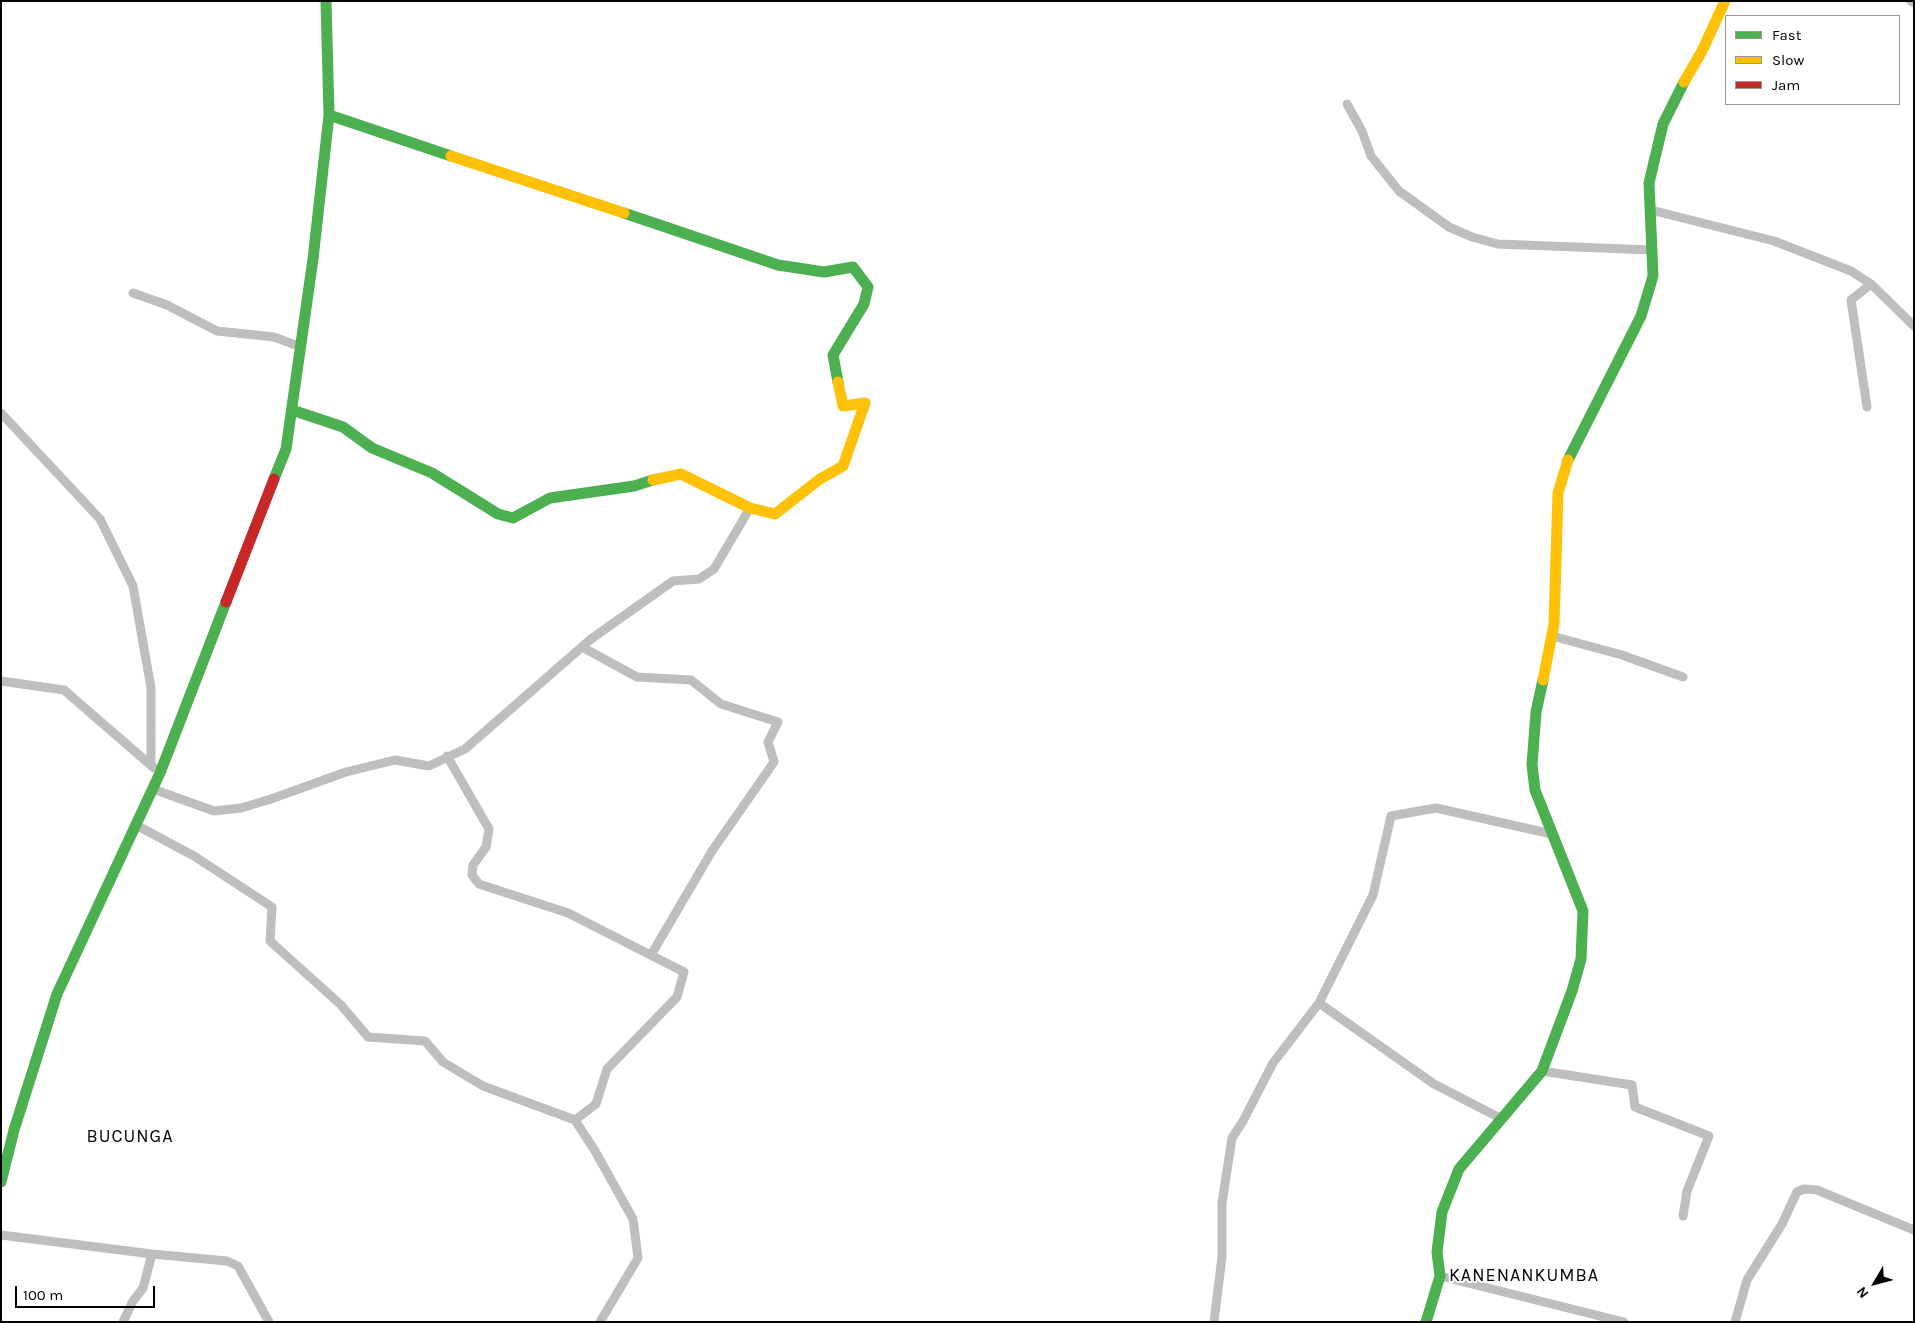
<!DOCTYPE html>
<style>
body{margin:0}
#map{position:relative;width:1915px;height:1323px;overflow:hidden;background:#fff;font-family:Karla,sans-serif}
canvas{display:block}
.frame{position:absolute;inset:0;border:2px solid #000;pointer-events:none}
.legend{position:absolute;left:1725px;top:15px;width:175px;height:90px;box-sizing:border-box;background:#fff;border:1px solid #999;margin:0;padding:6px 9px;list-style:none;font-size:15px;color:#000}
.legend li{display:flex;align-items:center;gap:10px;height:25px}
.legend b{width:25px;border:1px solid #999}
.north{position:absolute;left:1850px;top:1258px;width:50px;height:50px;-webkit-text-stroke:4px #fff;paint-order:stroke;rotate:233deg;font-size:14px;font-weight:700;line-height:20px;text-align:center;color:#000}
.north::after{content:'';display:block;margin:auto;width:18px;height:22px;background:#000;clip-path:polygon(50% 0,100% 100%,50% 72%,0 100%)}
.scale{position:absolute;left:15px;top:1286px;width:140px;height:22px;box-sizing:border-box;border:2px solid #000;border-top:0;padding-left:6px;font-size:15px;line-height:18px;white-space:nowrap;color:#000;-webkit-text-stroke:4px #fff;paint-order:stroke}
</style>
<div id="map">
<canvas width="1915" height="1323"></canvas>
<div class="frame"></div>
<ul class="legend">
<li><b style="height:6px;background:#4caf50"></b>Fast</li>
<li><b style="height:6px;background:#ffc107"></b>Slow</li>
<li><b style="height:6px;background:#c62828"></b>Jam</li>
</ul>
<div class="north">N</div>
<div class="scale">100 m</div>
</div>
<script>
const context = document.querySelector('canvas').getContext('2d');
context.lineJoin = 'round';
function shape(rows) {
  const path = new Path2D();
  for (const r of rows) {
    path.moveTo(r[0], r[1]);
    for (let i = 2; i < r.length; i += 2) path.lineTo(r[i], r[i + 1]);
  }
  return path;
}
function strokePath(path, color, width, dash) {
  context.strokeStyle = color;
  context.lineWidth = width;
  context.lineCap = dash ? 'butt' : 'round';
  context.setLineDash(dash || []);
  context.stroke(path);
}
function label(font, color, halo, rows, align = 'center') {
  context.font = font + ' Karla,sans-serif';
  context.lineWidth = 4;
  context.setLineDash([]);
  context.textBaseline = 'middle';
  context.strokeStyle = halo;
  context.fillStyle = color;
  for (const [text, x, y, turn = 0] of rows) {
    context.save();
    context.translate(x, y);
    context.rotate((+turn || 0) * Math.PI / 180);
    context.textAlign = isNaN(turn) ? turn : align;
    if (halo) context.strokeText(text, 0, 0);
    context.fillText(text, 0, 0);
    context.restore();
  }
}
const street = shape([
 [1911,1,1914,3],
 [1347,104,1362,131,1371,156,1399,191,1449,227,1472,237,1498,244,1652,250],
 [1651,210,1774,241,1851,271,1871,284,1914,326],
 [133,293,167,305,217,331,274,337,301,347],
 [1867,407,1851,300,1871,284],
 [1,413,100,519,133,586,151,688,151,765],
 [1552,636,1622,655,1683,677],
 [582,647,637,677,691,680,721,704,778,722,768,742,774,762,712,851,651,955],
 [1,681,64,690,154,768],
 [447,756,489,829,486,847,473,865,472,875,479,884,568,913,684,972,677,997,607,1069,596,1104,575,1120],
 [153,789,214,811,241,808,271,799,346,772,395,760,429,766,465,749,591,639,673,581,699,579,714,569,750,508],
 [136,825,194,856,272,907,270,941,341,1005,368,1037,425,1041,443,1062,483,1086,575,1120,595,1151,633,1219,638,1258,600,1322],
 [1319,1003,1373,895,1391,816,1436,808,1552,834],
 [1542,1071,1632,1085,1635,1107,1709,1136,1687,1191,1683,1216],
 [1,1235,152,1254,227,1261,238,1266,269,1322],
 [1440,1276,1624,1322],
 [123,1322,133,1301,143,1288,152,1254],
 [1214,1322,1222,1257,1222,1203,1232,1138,1243,1121,1273,1063,1319,1003,1434,1084,1500,1118],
 [1735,1322,1747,1280,1782,1224,1797,1192,1804,1189,1817,1190,1914,1230]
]);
const fast = shape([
 [329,115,451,156],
 [624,213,778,265,824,272,853,267,868,287,864,304,833,355,838,382],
 [292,410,343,427,372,448,432,473,498,514,513,518,550,498,634,486,653,480],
 [1568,460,1641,316,1653,276,1649,183,1663,124,1684,82],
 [274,479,286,449,313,259,329,115,326,1],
 [1,1182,14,1130,57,994,160,773,226,602],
 [1426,1322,1440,1276,1437,1252,1442,1212,1459,1169,1542,1071,1572,991,1581,959,1583,911,1535,790,1532,765,1536,712,1543,680]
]);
const slow = shape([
 [1684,82,1702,51,1725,1],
 [451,156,624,213],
 [653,480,681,474,750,508,775,514,820,479,843,466,865,403,843,406,838,382],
 [1543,680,1554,624,1558,493,1568,460]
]);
const jam = shape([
 [226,602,274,479]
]);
const quarterNames = [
 ["BUCUNGA",130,1137],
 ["KANENANKUMBA",1524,1276]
];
strokePath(street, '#bebebe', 9);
strokePath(fast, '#4caf50', 11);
strokePath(slow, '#ffc107', 11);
strokePath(jam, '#c62828', 11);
context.letterSpacing = '1px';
label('18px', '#000', '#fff', quarterNames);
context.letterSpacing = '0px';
</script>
